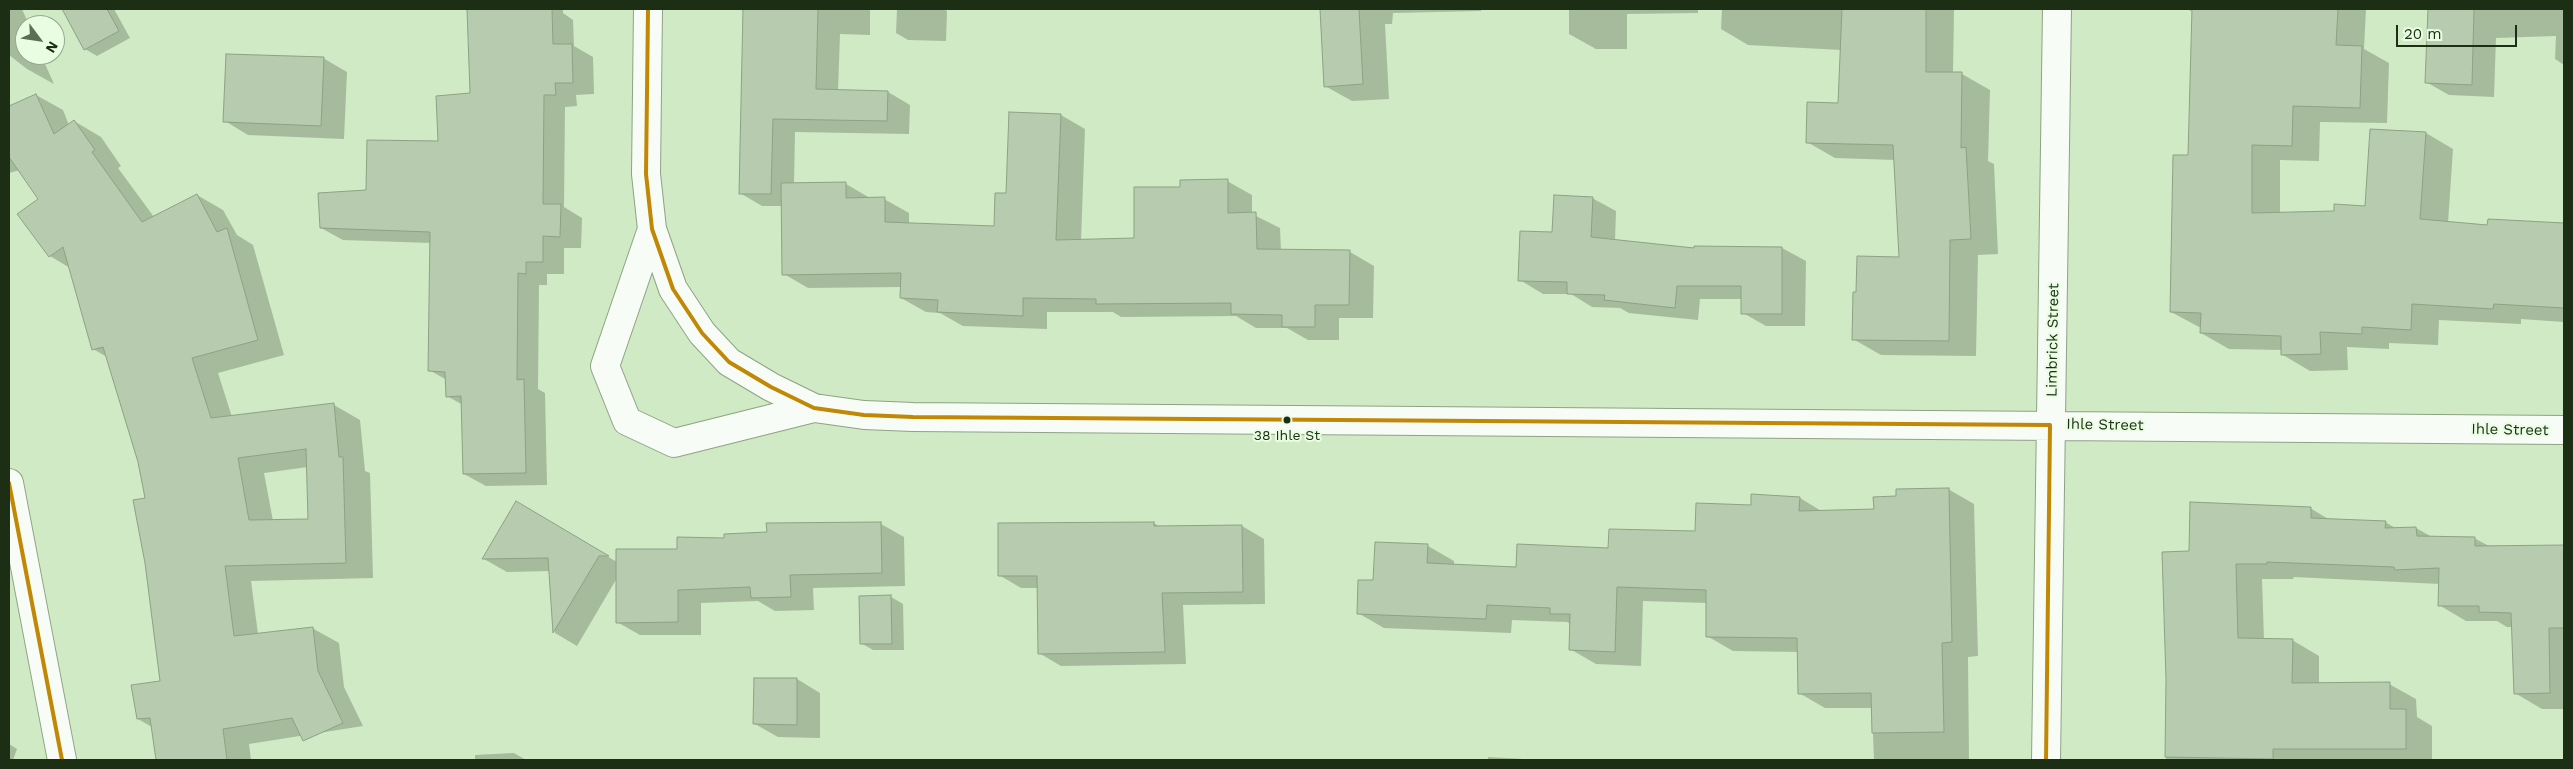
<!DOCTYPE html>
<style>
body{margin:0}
#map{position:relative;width:2573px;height:769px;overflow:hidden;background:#cfeac4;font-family:"Work Sans",sans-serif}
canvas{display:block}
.frame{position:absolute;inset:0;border:10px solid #1c2e14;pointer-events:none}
.north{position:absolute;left:15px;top:15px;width:50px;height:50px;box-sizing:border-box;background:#e9fde2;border:1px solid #97aa90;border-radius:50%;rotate:121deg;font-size:14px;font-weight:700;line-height:20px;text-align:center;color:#1c2e14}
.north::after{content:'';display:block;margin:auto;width:18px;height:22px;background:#5b7052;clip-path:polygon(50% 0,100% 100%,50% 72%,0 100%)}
.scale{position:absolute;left:2396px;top:25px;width:121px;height:22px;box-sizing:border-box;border:2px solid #1c2e14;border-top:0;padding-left:6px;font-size:15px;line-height:18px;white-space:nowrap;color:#1c2e14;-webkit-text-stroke:4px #e9fde2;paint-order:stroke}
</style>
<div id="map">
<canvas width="2573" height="769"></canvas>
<div class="frame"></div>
<div class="north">N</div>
<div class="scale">20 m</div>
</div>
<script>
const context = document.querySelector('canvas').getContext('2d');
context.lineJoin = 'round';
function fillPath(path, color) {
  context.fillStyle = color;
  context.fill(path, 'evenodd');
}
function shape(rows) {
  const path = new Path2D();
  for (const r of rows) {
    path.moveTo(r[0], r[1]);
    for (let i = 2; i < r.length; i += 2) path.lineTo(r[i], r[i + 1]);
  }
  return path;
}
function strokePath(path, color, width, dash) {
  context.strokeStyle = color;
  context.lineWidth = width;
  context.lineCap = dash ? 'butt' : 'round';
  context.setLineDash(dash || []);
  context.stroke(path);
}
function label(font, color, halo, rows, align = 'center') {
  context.font = font + ' "Work Sans",sans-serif';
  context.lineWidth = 4;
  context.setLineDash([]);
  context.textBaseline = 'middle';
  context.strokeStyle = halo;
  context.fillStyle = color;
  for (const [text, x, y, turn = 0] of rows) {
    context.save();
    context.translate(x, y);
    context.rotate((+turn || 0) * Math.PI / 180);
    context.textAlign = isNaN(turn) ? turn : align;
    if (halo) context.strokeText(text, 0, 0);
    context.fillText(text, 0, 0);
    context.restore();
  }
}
const shadow = shape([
 [9,9,22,9,29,25,25,25,25,55,41,55,54,84,27,69,9,55],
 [64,9,114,9,130,38,97,56,85,49],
 [468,9,563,9,563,13,573,20,574,46,593,57,594,94,576,95,577,106,565,107,564,207,582,218,581,248,564,248,564,274,547,274,547,285,539,285,538,389,545,393,547,485,486,486,464,474,463,405,447,396,447,380,429,370,431,243,343,240,321,228,368,192,439,143,472,94],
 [744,9,870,9,870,35,840,34,838,91,888,92,910,105,909,134,795,132,794,184,846,184,870,198,884,199,909,213,909,224,995,227,1007,194,1061,115,1085,129,1081,241,1135,240,1181,189,1227,181,1252,195,1252,214,1280,228,1281,251,1350,252,1374,266,1373,318,1339,318,1339,340,1308,340,1287,328,1256,328,1236,316,1121,317,1113,312,1047,312,1047,329,963,326,940,313,926,312,901,298,902,287,808,288,784,274,782,206,762,206,740,193],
 [897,9,943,9,947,11,946,41,908,40,896,33],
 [1320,9,1481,9,1481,11,1393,13,1392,24,1385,24,1389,99,1352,101,1325,86],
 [1569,9,1698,9,1698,13,1627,14,1627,49,1596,49,1569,34],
 [1722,9,1954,9,1953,73,1962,74,1990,90,1988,161,1994,164,1998,254,1978,255,1976,356,1881,355,1853,339,1857,293,1900,258,1895,160,1835,158,1807,142,1839,104,1841,50,1748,45,1721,29],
 [2187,9,2366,9,2364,49,2389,63,2387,123,2320,122,2319,161,2280,160,2280,214,2335,212,2366,207,2426,133,2453,149,2448,223,2488,226,2489,220,2564,224,2564,322,2521,319,2521,324,2439,320,2438,345,2389,343,2389,349,2347,347,2348,370,2310,371,2283,355,2282,350,2229,349,2201,333,2201,328,2171,312,2189,157,2193,12],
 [2429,9,2564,9,2564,65,2555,59,2556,36,2496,38,2494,97,2449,95,2426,82],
 [323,58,347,72,344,139,248,135,225,121],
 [36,95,63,110,69,125,74,121,101,137,121,166,118,168,154,217,197,195,223,210,237,235,253,245,284,355,218,373,232,417,334,405,360,420,365,471,370,473,373,578,251,581,258,634,312,628,339,643,344,687,363,726,249,744,251,760,158,760,152,727,138,719,161,682,146,499,139,462,107,357,93,349,70,268,50,256,40,199,20,170,9,173,9,107],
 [308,467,309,520,273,521,264,473],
 [1592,198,1616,211,1615,241,1696,249,1696,247,1782,248,1806,261,1805,326,1766,326,1743,313,1743,299,1700,299,1698,320,1629,313,1620,308,1592,307,1571,294,1543,294,1520,280,1554,233],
 [1948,489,1974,504,1978,656,1968,657,1969,760,1874,760,1872,708,1825,708,1799,693,1799,652,1733,651,1707,636,1707,603,1643,601,1641,666,1596,664,1570,649,1571,624,1567,622,1512,620,1511,633,1384,628,1358,613,1374,582,1376,544,1428,546,1454,561,1454,565,1517,568,1696,532,1752,507,1800,498,1823,512,1875,510,1898,498],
 [516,503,617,562,726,539,881,524,904,537,905,586,813,588,814,610,775,611,758,601,701,603,701,635,640,635,617,622,617,578,577,646,555,633,550,571,507,572,484,559],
 [2310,508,2330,520,2385,522,2397,529,2416,528,2432,537,2474,538,2491,547,2564,546,2564,709,2542,709,2515,693,2513,627,2507,627,2497,621,2466,621,2439,605,2440,584,2294,577,2293,579,2262,579,2264,640,2292,640,2319,656,2319,684,2389,684,2416,699,2417,717,2432,726,2432,760,2166,760,2167,679,2190,552],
 [1154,523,1160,527,1242,526,1264,539,1265,604,1183,605,1186,664,1061,666,1039,653,1039,588,1021,588,999,575,1000,524],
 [891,597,903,604,904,650,873,650,861,643],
 [797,679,820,693,820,738,778,737,755,724],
 [9,744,17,749,13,760,9,760],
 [514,753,526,760,475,760,475,755],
 [1488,757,1541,760,1488,760]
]);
const building = shape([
 [62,9,107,9,119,31,84,50,62,9],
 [467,9,552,9,553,44,572,44,573,83,555,83,556,95,544,95,543,204,561,204,560,237,543,236,543,262,526,262,526,274,518,273,517,380,524,379,526,473,463,474,461,396,446,397,445,372,428,371,430,232,320,228,318,193,366,190,367,140,438,141,436,96,470,93,467,9],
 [743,9,818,9,816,89,888,91,887,121,773,119,771,194,739,194,743,9],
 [1320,9,1359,9,1363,84,1324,87,1320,9],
 [1842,9,1926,9,1926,72,1962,72,1961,148,1966,147,1971,239,1950,240,1949,341,1852,340,1853,292,1856,292,1857,256,1899,257,1893,145,1806,143,1807,102,1838,103,1842,9],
 [2192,9,2338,9,2336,45,2362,46,2360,108,2293,106,2292,146,2252,145,2252,213,2334,211,2334,204,2365,206,2370,129,2426,132,2420,219,2487,225,2488,219,2564,223,2564,308,2494,304,2493,309,2412,304,2411,330,2362,327,2362,334,2320,332,2321,354,2281,355,2281,336,2200,333,2201,313,2170,312,2173,155,2188,155,2192,9],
 [2428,9,2474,9,2472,85,2425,83,2428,9],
 [226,54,324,57,321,126,223,122,226,54],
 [36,94,54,134,74,120,95,150,92,152,142,222,197,194,217,232,227,228,258,340,192,358,211,418,334,403,339,457,343,457,346,563,225,566,234,636,313,627,318,671,343,723,303,741,292,718,223,729,227,760,156,760,150,718,137,719,131,685,160,681,145,563,133,500,145,498,138,462,103,347,92,350,63,247,49,257,17,214,38,199,9,157,9,106,36,94],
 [306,449,308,519,249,520,238,458,306,449],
 [1009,112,1061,114,1056,240,1134,238,1134,187,1180,187,1180,180,1228,179,1228,213,1256,212,1257,249,1350,250,1349,305,1315,305,1315,327,1282,327,1282,315,1231,314,1231,303,1096,304,1096,299,1023,298,1023,316,937,312,938,300,900,298,901,273,782,275,781,183,846,182,846,198,885,197,885,222,994,226,995,193,1006,193,1009,112],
 [1554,195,1593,197,1591,237,1694,248,1694,246,1782,247,1782,314,1741,314,1741,286,1677,286,1675,308,1604,300,1605,295,1567,294,1567,282,1518,281,1520,231,1552,232,1554,195],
 [1949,488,1952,642,1942,643,1944,732,1872,733,1871,693,1798,694,1797,638,1706,637,1706,590,1617,587,1615,652,1569,650,1570,614,1550,614,1550,608,1487,605,1486,619,1357,614,1358,580,1373,580,1375,542,1428,544,1427,563,1516,567,1517,544,1608,548,1609,529,1695,531,1696,503,1751,505,1751,494,1800,497,1799,511,1874,509,1873,497,1896,496,1896,489,1949,488],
 [516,501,609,556,599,556,553,633,548,558,482,559,516,501],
 [2190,502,2311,507,2311,518,2386,521,2385,528,2416,527,2417,536,2475,537,2475,546,2564,545,2564,628,2549,628,2550,693,2514,694,2511,613,2479,612,2479,606,2438,606,2439,568,2395,570,2394,567,2267,562,2267,564,2236,564,2238,638,2293,639,2292,683,2390,682,2390,709,2406,709,2406,749,2273,749,2273,759,2165,757,2166,680,2162,552,2189,551,2190,502],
 [881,522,882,573,790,575,791,597,751,598,750,587,678,590,678,622,616,623,616,549,677,549,677,537,724,538,724,534,767,532,766,523,881,522],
 [1154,522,1154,526,1242,525,1243,592,1162,593,1165,652,1038,654,1037,576,998,576,998,523,1154,522],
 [891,595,892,644,860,644,859,596,891,595],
 [754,678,797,678,797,725,753,724,754,678]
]);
const minor = shape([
 [648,9,646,174,652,229,673,289,702,333,729,362,771,387,814,408,864,415,913,417,2564,430],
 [652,229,605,366,627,421,674,443,814,408],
 [9,483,62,760],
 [2046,760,2057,9]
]);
const bus1 = shape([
 [648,9,646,174,652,229,673,289,702,333,729,362,771,387,814,408,864,415,913,417,2050,425,2046,760],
 [9,483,62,760]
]);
const markers = [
 [1287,420,4.5,"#1c2e14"]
];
const busNames = [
 ["38 Ihle St",1287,436]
];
const streetNames = [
 ["Limbrick Street",2053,340,-89],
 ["Ihle Street",2105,425,1],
 ["Ihle Street",2510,430,1]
];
fillPath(shadow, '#0003');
fillPath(building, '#b7cbaf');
strokePath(building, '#8da184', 1);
strokePath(minor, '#8ea385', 30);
strokePath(minor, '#f8fcf6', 28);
strokePath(bus1, '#c08805', 4);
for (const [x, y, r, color] of markers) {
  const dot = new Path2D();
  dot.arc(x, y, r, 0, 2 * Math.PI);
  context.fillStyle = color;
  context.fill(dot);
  strokePath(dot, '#e9fde2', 2);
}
label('14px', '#1c2e14', '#e9fde2', busNames);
label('15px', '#1c2e14', '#e9fde2', streetNames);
</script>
